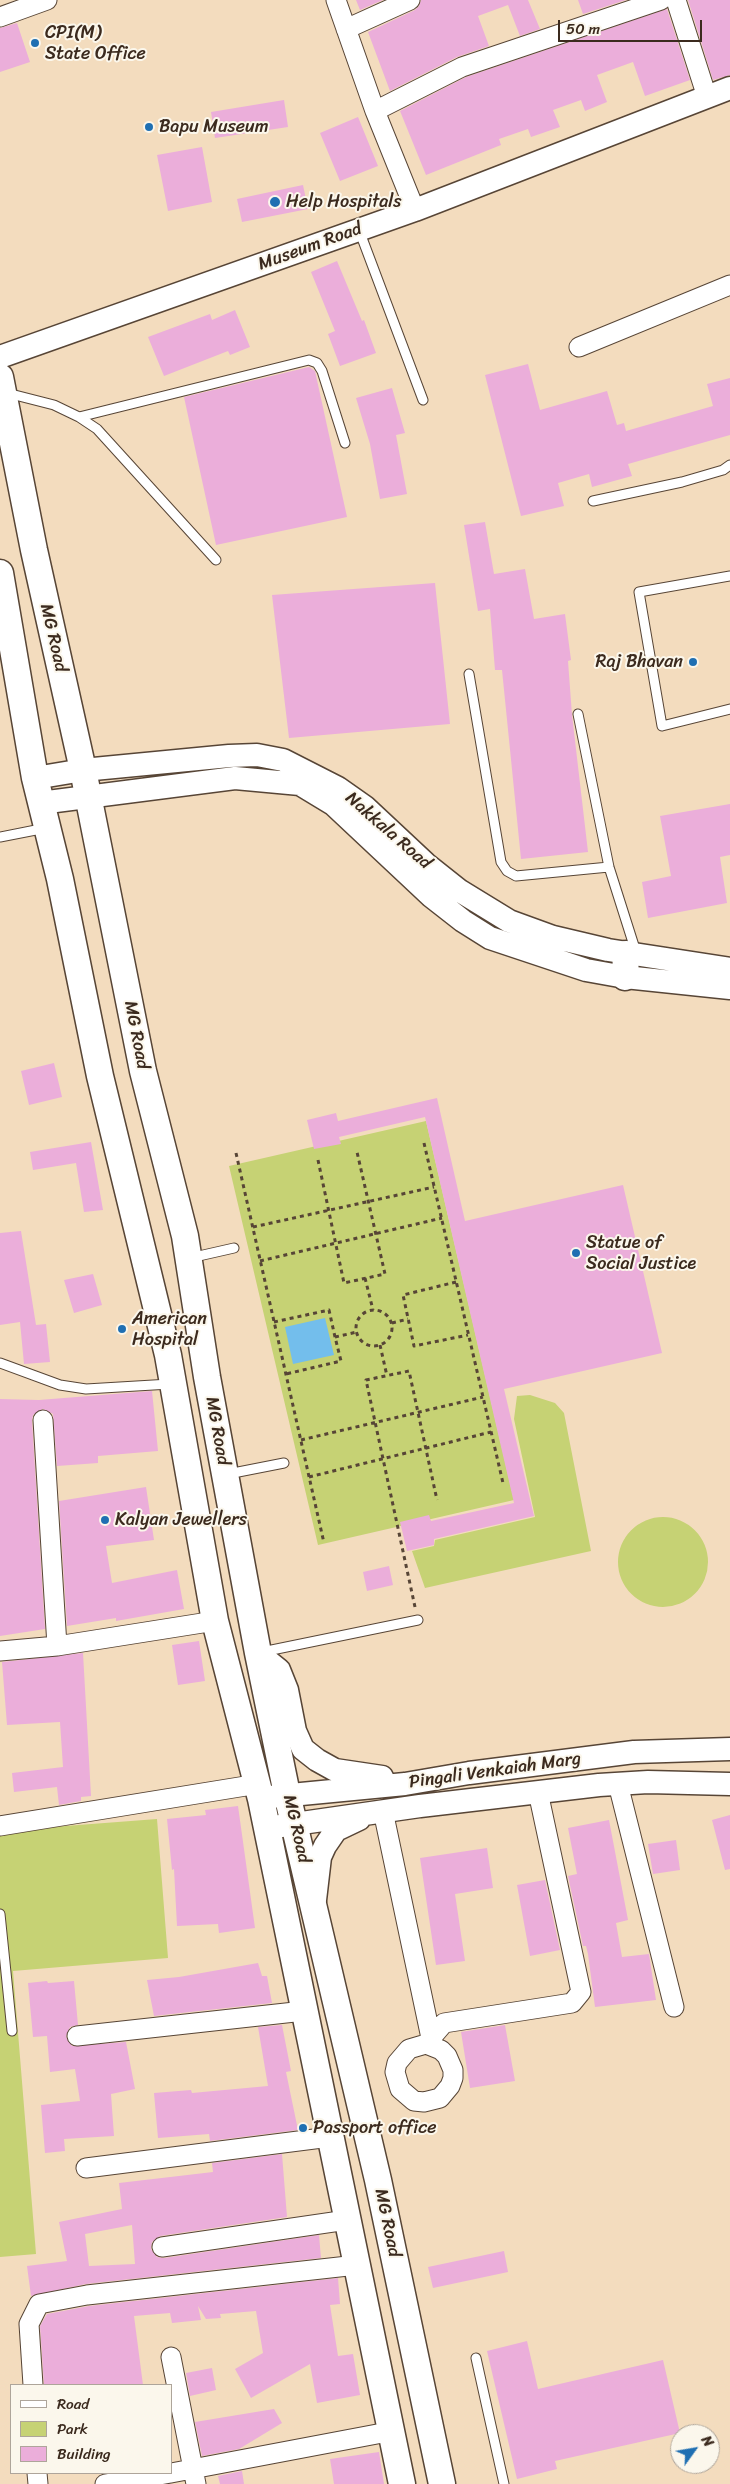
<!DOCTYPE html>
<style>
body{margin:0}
#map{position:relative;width:730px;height:2484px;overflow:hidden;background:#f3dcbe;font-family:Sriracha,sans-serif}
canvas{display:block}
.legend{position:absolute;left:10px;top:2384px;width:162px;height:90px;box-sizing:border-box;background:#fbf7ec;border:1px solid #aea59a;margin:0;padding:6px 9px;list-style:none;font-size:15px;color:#3b2a1e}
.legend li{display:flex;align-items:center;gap:10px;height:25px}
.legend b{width:25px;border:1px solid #aea59a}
.north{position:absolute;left:670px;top:2424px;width:50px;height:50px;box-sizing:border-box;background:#fbf7ec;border:1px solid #aea59a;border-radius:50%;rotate:58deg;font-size:14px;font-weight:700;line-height:20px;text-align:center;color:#3b2a1e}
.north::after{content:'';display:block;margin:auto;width:18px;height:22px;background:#1f6fb2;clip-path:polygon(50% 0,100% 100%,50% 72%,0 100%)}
.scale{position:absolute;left:558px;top:20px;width:144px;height:22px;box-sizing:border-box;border:2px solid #3b2a1e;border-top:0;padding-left:6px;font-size:15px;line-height:18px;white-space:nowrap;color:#3b2a1e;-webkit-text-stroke:4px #fbf7ec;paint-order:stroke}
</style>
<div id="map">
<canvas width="730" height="2484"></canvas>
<ul class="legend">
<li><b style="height:6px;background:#fff"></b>Road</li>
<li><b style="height:14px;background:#c6d274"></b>Park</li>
<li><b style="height:14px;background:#ebaeda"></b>Building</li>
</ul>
<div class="north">N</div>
<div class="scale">50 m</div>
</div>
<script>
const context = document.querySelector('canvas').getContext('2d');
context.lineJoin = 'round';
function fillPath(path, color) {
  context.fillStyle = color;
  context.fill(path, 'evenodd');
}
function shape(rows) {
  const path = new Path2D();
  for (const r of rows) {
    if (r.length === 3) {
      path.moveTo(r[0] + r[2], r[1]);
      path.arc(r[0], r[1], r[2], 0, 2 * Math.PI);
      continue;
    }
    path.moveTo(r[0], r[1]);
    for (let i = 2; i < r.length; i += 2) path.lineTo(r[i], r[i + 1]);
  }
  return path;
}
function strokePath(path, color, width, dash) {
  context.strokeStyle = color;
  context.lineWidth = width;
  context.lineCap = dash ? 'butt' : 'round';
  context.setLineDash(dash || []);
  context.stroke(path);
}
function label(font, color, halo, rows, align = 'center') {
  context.font = font + ' Sriracha,sans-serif';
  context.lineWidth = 4;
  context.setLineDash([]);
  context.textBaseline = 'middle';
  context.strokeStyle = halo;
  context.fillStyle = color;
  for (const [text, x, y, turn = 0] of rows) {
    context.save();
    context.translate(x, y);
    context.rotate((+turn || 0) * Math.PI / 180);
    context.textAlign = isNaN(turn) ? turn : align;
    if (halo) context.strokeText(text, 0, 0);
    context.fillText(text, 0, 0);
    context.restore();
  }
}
const green = shape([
 [426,1121,514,1500,318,1545,229,1166],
 [530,1395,555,1403,564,1413,591,1551,425,1588,412,1551,434,1546,435,1540,535,1517,514,1419,517,1396],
 [663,1562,45],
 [157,1819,168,1958,13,1971,36,2254,0,2257,0,1831]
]);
const water = shape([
 [325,1318,334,1355,293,1364,285,1327]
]);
const building = shape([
 [356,0,383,0,360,10],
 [421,0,528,0,540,29,520,36,508,5,478,16,489,46,457,57,390,91,368,32,415,10,419,6],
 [578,0,626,0,583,14],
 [688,0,730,0,730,75,713,80],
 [667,9,690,80,645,96,633,62,597,75,607,102,585,111,581,100,553,110,560,127,531,137,528,129,499,139,501,145,426,175,400,111,466,77],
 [17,23,30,62,0,72,0,28],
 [284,100,288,127,215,138,211,112],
 [358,117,378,166,340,181,320,133],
 [202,147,212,202,168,211,157,155],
 [303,185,308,209,242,222,237,199],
 [337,261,362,321,364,320,376,353,340,366,328,334,335,331,311,272],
 [235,310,250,347,230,355,228,351,164,376,148,337,210,314,212,320],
 [528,364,540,410,607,391,617,425,624,423,626,431,713,406,707,384,730,378,730,435,628,464,632,476,592,487,589,474,558,483,564,506,521,516,485,375],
 [309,367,315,371,347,517,216,545,184,397],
 [392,388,405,433,396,435,407,494,380,499,370,444,356,398],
 [485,522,494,574,525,569,534,619,565,614,571,660,568,661,572,715,588,852,521,859,502,670,495,670,490,609,478,611,464,525],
 [435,583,450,724,289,738,272,595],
 [730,804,730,855,720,857,727,903,648,918,642,882,671,876,660,816],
 [54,1063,62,1097,29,1105,21,1071],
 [437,1098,465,1221,623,1185,662,1353,504,1389,534,1516,434,1539,434,1545,407,1551,400,1522,429,1515,431,1521,514,1503,425,1117,339,1137,341,1144,314,1149,307,1120,336,1113,338,1121],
 [91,1142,103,1210,84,1212,76,1163,33,1170,30,1152],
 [21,1231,36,1325,46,1324,50,1362,24,1364,20,1322,0,1325,0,1233],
 [93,1274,102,1305,74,1313,64,1280],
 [152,1391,158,1451,98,1456,98,1463,57,1466,53,1414,43,1409,33,1415,32,1421,45,1629,0,1636,0,1399,39,1400],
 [146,1487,154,1540,106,1546,112,1583,177,1570,184,1609,116,1621,116,1618,67,1626,59,1501],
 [389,1566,393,1585,367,1591,363,1572],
 [199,1641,205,1681,178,1685,172,1645],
 [83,1653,91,1796,81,1797,81,1801,59,1805,57,1787,14,1792,12,1773,63,1767,60,1722,7,1725,2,1662],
 [238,1806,255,1928,219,1933,218,1924,177,1926,174,1869,172,1870,167,1819,206,1815,205,1810],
 [730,1815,730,1869,725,1870,712,1820],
 [609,1820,628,1920,616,1923,622,1957,649,1954,656,2000,595,2007,588,1954,586,1946,583,1946,568,1876,577,1874,568,1828],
 [676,1840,680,1870,653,1874,648,1844],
 [487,1848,493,1888,455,1894,465,1961,436,1965,420,1858],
 [545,1880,560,1950,530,1956,517,1885],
 [258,1963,262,1976,267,1976,272,2003,154,2016,147,1980,179,1977],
 [47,1981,48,1983,74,1981,78,2025,70,2027,66,2037,72,2046,126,2042,135,2089,111,2094,114,2136,64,2139,65,2151,45,2153,41,2105,80,2101,75,2069,50,2072,47,2036,33,2037,28,1983],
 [282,2025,291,2071,286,2072,298,2130,210,2141,209,2134,158,2138,154,2093,191,2090,192,2093,268,2086,258,2027],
 [505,2025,515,2081,470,2088,461,2032],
 [282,2154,287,2217,160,2236,152,2242,151,2249,157,2257,164,2258,319,2235,321,2258,86,2284,31,2296,27,2266,67,2261,59,2222,122,2209,119,2183,213,2172,212,2163],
 [132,2225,135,2264,89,2266,85,2234],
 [504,2251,508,2272,433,2288,428,2267],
 [338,2278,340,2304,330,2305,338,2356,353,2354,360,2395,317,2403,310,2364,251,2398,235,2369,263,2353,256,2311,220,2314,221,2318,206,2319,198,2306,201,2320,172,2323,170,2313,134,2316,143,2385,44,2385,40,2326,47,2314,89,2306],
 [527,2341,538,2389,663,2360,680,2433,555,2461,557,2469,517,2479,487,2351],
 [212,2368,216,2390,190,2396,186,2373],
 [274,2409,282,2423,239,2449,202,2456,195,2422],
 [379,2452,384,2484,334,2484,330,2459],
 [242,2471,244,2484,220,2484,218,2476]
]);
const path = shape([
 [424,1143,503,1483],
 [236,1153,324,1543],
 [318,1160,344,1283,385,1274,357,1152],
 [253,1227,434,1187],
 [260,1261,442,1218],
 [365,1278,373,1310],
 [456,1282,403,1295,414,1346,468,1335],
 [374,1328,18],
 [274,1322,329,1310,335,1337,341,1361,286,1374],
 [392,1323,408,1319],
 [335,1337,357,1332],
 [380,1345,387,1376],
 [301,1440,483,1397],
 [309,1477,491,1432],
 [415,1607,366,1380,409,1371,437,1500]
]);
const service = shape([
 [359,230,423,400],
 [7,393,54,405,79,417,97,429,216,560],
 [79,417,309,360,317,363,322,371,345,443],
 [593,501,682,482,723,470,730,465],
 [730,576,639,592,662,726,730,709],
 [469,674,501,862,507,871,516,876,609,867],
 [578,714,609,867,636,952],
 [0,837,46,828],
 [190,1258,234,1248],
 [0,1363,60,1385,86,1389,170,1384],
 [228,1474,284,1463],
 [262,1652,418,1620],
 [0,1914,12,2031],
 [476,2358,504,2484]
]);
const minor = shape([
 [336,0,375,111,415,210],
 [676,0,707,97],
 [0,17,47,0],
 [346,29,410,0],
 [375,111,462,67,661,0],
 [579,347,730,285],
 [43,1420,57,1646],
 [0,1651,57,1646,215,1621],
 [618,1784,674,2007],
 [383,1811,431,2038],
 [0,1826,258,1784],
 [77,2036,304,2011],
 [426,2044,441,2050,447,2056,453,2070,453,2078,450,2086,440,2098,424,2102,414,2101,400,2089,395,2072,397,2063,409,2049,426,2044,444,2023,572,2003,581,1992,538,1792],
 [86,2168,330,2137],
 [162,2247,347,2220],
 [171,2357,196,2484],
 [33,2385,29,2324,39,2304,87,2295,357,2265],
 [37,2473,38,2484],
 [171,2473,393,2431],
 [105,2484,171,2473]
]);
const tertiary = shape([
 [0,357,415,210,730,88],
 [35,778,83,770,229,756,257,755,283,760,338,788,365,807,426,864,460,891,509,921,553,937,608,950,730,969],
 [40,803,235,778,300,784,333,804,431,896,463,921,490,938,586,970,625,977,730,988],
 [258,1653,279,1670,287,1690,295,1731,303,1749,317,1760,335,1770,382,1777],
 [270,1797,405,1784,469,1773,634,1752,730,1749],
 [267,1828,420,1806,599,1785,648,1782,730,1784],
 [315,1900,320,1857,325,1846,336,1830,359,1819]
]);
const secondary = shape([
 [0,377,34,550,83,770,143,1071,185,1236,207,1377,258,1653,287,1794,378,2180,442,2484],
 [0,573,35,778,60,879,100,1076,168,1355,215,1621,261,1799,402,2484],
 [625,977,626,954]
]);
const markers = [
 [35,43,5,"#1f6fb2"],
 [149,127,5,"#1f6fb2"],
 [275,202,6,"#1f6fb2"],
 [693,662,5,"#1f6fb2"],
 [576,1253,5,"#1f6fb2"],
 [122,1329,5,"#1f6fb2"],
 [105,1520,5,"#1f6fb2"],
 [303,2128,5,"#1f6fb2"]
];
const poiNames = [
 ["CPI(M)",45,33],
 ["State Office",45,54],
 ["Bapu Museum",159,127],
 ["Help Hospitals",286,202],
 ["Raj Bhavan",683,662,"right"],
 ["Statue of",586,1243],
 ["Social Justice",586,1264],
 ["American",132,1319],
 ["Hospital",132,1340],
 ["Kalyan Jewellers",115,1520],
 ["Passport office",313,2128]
];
const streetNames = [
 ["Museum Road",310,247,-20],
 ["MG Road",53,638,77],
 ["Nakkala Road",388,831,41],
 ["MG Road",136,1035,79],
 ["MG Road",217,1431,80],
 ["Pingali Venkaiah Marg",495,1771,-8],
 ["MG Road",296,1829,77],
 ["MG Road",387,2223,78]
];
fillPath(green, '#c6d274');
fillPath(water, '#73beec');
fillPath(building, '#ebaeda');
strokePath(service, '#574536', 11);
strokePath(minor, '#574536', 21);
strokePath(tertiary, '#574536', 25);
strokePath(secondary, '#574536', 29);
strokePath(path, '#574536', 3, [4, 4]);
strokePath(service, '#fff', 9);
strokePath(minor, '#fff', 19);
strokePath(tertiary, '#fff', 22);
strokePath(secondary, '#fff', 26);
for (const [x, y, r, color] of markers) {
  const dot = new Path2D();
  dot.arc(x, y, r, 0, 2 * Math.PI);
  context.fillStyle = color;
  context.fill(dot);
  strokePath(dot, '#fbf7ec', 2);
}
label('18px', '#3b2a1e', '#fbf7ec', poiNames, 'left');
label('18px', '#3b2a1e', '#fbf7ec', streetNames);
</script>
